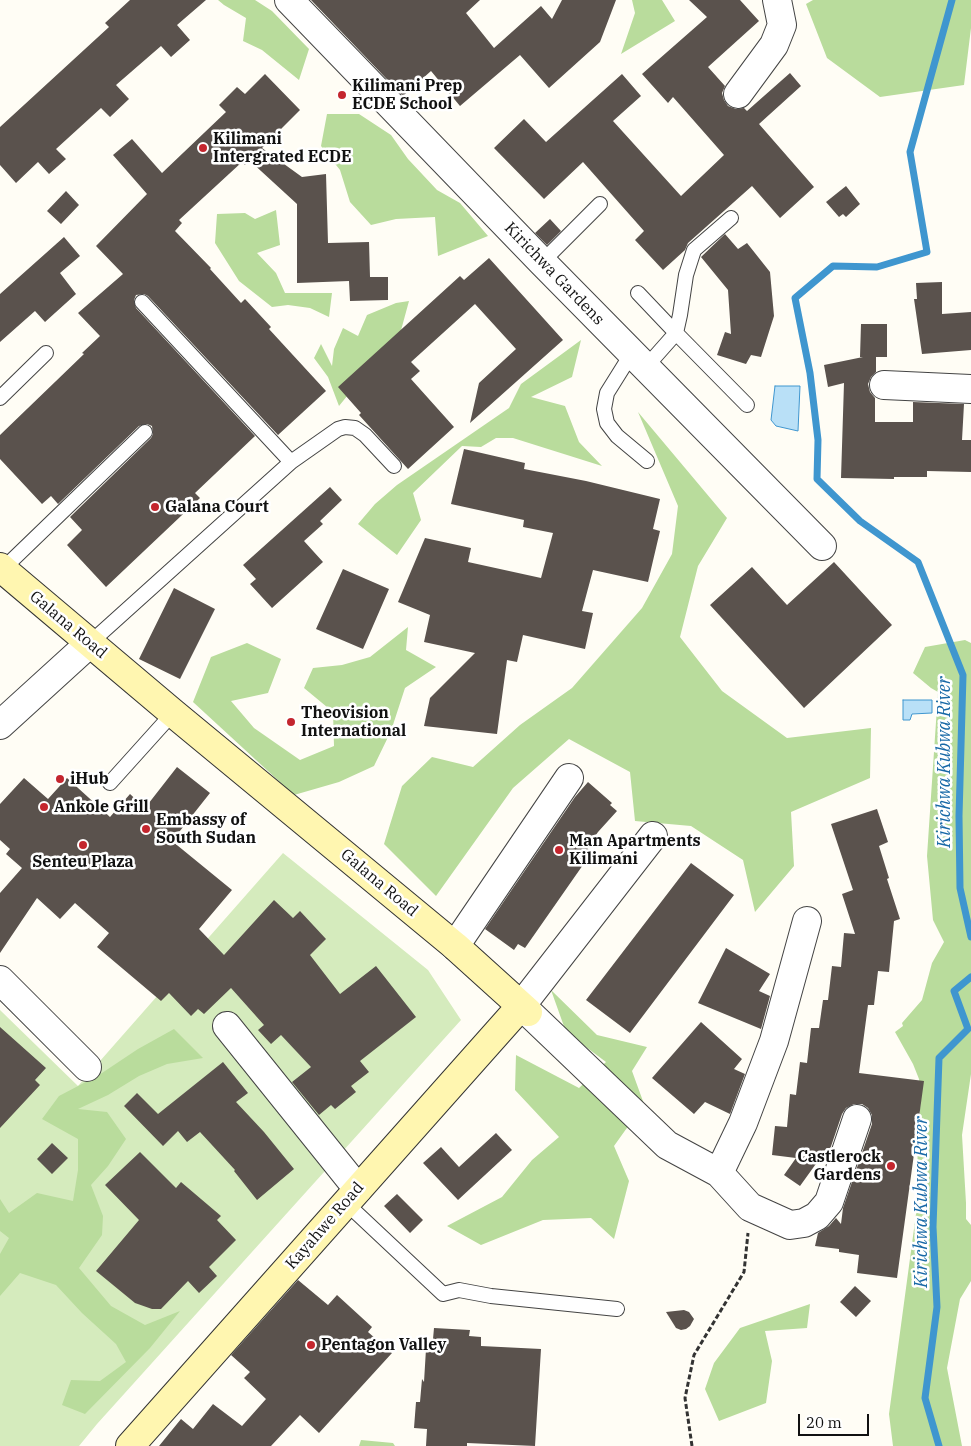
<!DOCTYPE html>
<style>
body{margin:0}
#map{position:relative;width:971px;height:1446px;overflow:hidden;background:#fffdf5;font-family:"IBM Plex Serif",serif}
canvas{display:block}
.scale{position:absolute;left:798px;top:1414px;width:71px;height:22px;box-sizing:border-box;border:2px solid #111;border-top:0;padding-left:6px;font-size:15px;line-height:18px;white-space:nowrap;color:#111;-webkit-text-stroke:4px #fff;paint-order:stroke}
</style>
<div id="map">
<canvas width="971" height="1446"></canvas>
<div class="scale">20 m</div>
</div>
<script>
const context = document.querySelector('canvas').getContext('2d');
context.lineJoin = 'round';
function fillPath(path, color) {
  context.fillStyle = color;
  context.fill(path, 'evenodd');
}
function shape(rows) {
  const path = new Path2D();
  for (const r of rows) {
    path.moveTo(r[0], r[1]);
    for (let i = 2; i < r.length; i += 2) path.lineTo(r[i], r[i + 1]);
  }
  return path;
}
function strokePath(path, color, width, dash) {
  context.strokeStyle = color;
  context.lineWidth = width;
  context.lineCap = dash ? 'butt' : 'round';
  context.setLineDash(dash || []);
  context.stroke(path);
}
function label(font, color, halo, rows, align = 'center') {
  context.font = font + ' "IBM Plex Serif",serif';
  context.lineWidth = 5;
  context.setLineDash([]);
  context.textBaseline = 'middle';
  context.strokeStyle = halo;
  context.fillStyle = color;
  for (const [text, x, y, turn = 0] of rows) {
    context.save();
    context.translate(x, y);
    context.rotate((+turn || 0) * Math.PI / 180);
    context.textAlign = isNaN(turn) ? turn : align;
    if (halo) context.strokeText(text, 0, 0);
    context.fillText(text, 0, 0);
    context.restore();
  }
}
const green = shape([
 [283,853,428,970,461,1020,97,1424,79,1446,0,1446,0,1010,78,1086]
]);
const forest = shape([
 [218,0,255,0,272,11,309,49,299,80,262,50,243,41,246,18,224,5],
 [632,0,662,0,675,21,621,54,635,13],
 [813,0,971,0,971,28,964,85,880,97,827,58,806,4],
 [327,114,359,114,391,135,408,159,437,190,460,203,488,236,438,256,435,217,396,219,371,225,350,202,340,170,321,146],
 [276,210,280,245,257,253,276,273,285,293,332,293,329,317,310,308,288,305,272,307,239,281,215,243,217,214,245,213,255,219],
 [409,301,397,345,356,385,339,406,328,377,314,358,321,344,332,366,334,349,343,328,358,336,367,315,396,303],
 [581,340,572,377,531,397,565,406,579,442,602,466,513,438,496,438,481,447,462,446,413,493,421,520,397,555,358,524,375,504,397,485,509,408,521,384],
 [638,412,727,518,698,566,680,637,722,691,787,738,871,728,870,778,791,812,794,866,755,912,743,860,691,826,635,821,630,772,569,739,513,788,436,896,384,844,402,786,432,757,473,767,520,725,572,688,642,608,672,554,678,506],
 [408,627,406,650,436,667,405,688,391,731,374,766,339,782,294,795,193,702,211,657,247,643,281,659,268,693,231,701,254,728,300,760,334,746,333,712,304,688,313,668,342,665,370,657],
 [965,640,971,643,971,1074,962,1135,966,1203,966,1219,971,1225,971,1281,960,1299,947,1368,962,1446,893,1446,889,1414,916,1214,918,1141,921,1093,919,1079,913,1064,895,1032,903,1026,902,1023,922,1000,932,963,944,942,933,920,927,856,938,692,931,688,913,673,925,647],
 [551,990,597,1035,647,1047,632,1071,644,1104,614,1146,629,1181,614,1239,591,1218,543,1220,481,1245,447,1226,502,1197,532,1160,559,1137,515,1090,516,1055,579,1088,606,1062,566,1032],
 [174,1029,203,1058,167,1064,139,1076,108,1095,78,1109,107,1112,126,1139,108,1166,91,1185,103,1216,102,1235,79,1268,111,1306,145,1325,180,1311,150,1348,85,1414,62,1405,71,1380,100,1381,126,1362,116,1344,82,1313,56,1285,20,1273,0,1296,0,1254,9,1238,0,1231,0,1199,9,1213,37,1193,73,1201,78,1170,78,1139,42,1119,59,1096,99,1075,138,1049],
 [810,1304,807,1328,765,1331,772,1361,766,1403,719,1421,705,1389,714,1363,740,1328],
 [361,1440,393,1443,395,1446,359,1446]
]);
const water = shape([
 [775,386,800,386,798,431,776,426,771,420,775,386],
 [903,700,932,700,932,713,912,714,910,720,903,720,903,700]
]);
const stream = shape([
 [952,0,910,152,927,252,877,267,833,266,795,298,810,373,818,440,817,479,860,521,918,562,963,675,959,816,960,888,971,937],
 [939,1446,925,1398,937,1307,933,1227,939,1058,968,1029,954,991,971,977]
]);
const building = shape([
 [130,0,206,0,177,25,190,40,171,57,161,46,116,85,129,99,110,117,101,108,56,149,66,159,49,174,38,162,16,183,0,165,0,127,109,27,105,23],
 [311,0,480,0,466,13,494,48,541,6,552,19,562,0,616,0,600,42,549,88,520,55,460,106,431,71,403,96],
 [689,0,740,0,759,21,708,67,725,86,722,93,724,100,728,106,736,109,744,108,747,111,790,73,801,86,759,124,814,187,780,218,752,186,688,243,685,250,663,270,635,240,644,231,583,162,544,199,494,148,524,119,546,142,622,74,641,96,613,121,681,196,724,155,673,97,668,103,642,74,707,17],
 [265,74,300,110,262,148,302,177,326,174,328,243,369,242,370,277,388,277,388,300,350,301,349,281,297,283,297,204,249,160,245,165,242,162,179,220,182,223,175,231,211,268,210,269,241,303,245,299,271,327,269,329,326,391,278,435,148,296,144,294,136,295,134,300,136,308,255,436,195,493,200,498,106,587,67,545,82,530,70,517,151,438,153,434,152,426,147,424,139,426,58,504,51,496,42,504,0,459,0,435,84,354,82,353,100,336,78,313,123,274,96,246,147,194,113,155,132,139,162,173,226,112,219,105,237,87,245,94],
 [846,186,860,204,846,217,843,214,839,217,826,202],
 [66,191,79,205,61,224,47,211],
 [550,219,561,231,547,245,535,233],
 [725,234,738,249,747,243,770,272,774,316,761,357,751,355,746,364,717,355,725,332,731,334,728,290,701,257],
 [64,237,80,256,60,273,76,294,45,322,35,311,0,342,0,294],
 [489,258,563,340,470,423,479,383,516,349,475,304,411,362,420,371,411,379,454,427,408,469,359,415,361,413,338,387,460,276,464,280],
 [942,282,942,314,971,312,971,350,922,354,914,299,917,299,916,283],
 [861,324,887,324,887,357,876,357,876,372,871,377,868,384,870,392,875,398,875,422,913,422,913,402,964,404,962,440,971,440,971,472,927,471,927,477,894,477,894,479,841,478,844,383,828,387,824,365,863,357,860,357],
 [464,449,525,463,524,469,586,481,660,499,653,529,660,531,648,582,593,570,582,611,593,613,585,649,523,635,517,662,507,660,497,734,424,726,430,698,475,653,424,642,430,615,398,602,425,538,471,548,468,562,541,578,553,533,523,527,524,520,451,504],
 [330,487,342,500,320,521,323,524,304,541,323,562,272,608,250,584,256,579,243,565],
 [834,562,892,625,804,708,710,605,752,567,787,605],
 [343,569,389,589,363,649,316,629],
 [174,588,215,609,180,679,139,659],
 [177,767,210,793,172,841,232,890,199,929,224,955,274,900,293,918,300,911,326,939,310,955,340,994,376,966,416,1017,360,1061,369,1072,351,1086,356,1092,335,1109,331,1105,319,1115,292,1082,311,1067,281,1035,271,1044,258,1030,264,1025,231,988,204,1014,198,1009,191,1016,169,993,161,1001,97,947,109,933,75,903,60,919,37,898,0,953,0,893,22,868,6,854,10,849,0,840,0,804,24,778,48,799,67,778,110,817,130,794,145,808],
 [588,782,612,803,610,805,617,811,598,832,587,848,592,852,525,948,518,944,514,950,485,929,575,797],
 [877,809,888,842,879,846,889,878,887,879,900,919,894,921,889,972,878,971,874,1005,868,1005,859,1073,924,1081,897,1278,857,1273,859,1255,839,1252,839,1249,815,1246,818,1233,829,1226,836,1218,841,1224,843,1208,872,1124,872,1115,868,1108,862,1104,854,1104,846,1108,842,1114,826,1161,818,1161,800,1186,784,1175,796,1158,772,1155,775,1126,787,1127,790,1094,796,1095,800,1062,807,1063,811,1028,819,1028,823,1000,828,1000,832,966,841,967,844,933,855,934,842,894,853,890,831,824],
 [691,863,734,895,630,1033,586,1000],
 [726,948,770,974,759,991,770,996,761,1029,698,1003],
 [701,1022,742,1059,734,1069,745,1074,730,1114,705,1102,694,1114,652,1078],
 [0,1027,46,1068,35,1080,40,1085,0,1128],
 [223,1062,248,1093,236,1102,264,1132,294,1169,257,1200,234,1171,235,1170,200,1132,187,1142,178,1131,163,1146,124,1106,137,1093,158,1114],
 [496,1133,512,1150,458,1200,423,1163,441,1147,459,1167],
 [52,1143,68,1158,52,1174,37,1159],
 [140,1152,176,1188,181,1182,221,1216,217,1220,236,1240,209,1267,217,1276,199,1293,188,1281,161,1309,152,1309,135,1303,96,1271,139,1220,105,1185],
 [397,1194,423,1220,410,1233,384,1206],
 [298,1280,328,1305,337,1295,372,1327,368,1332,392,1353,319,1433,300,1415,271,1446,159,1446,181,1419,193,1429,213,1404,242,1426,266,1399,244,1378,250,1372,231,1355],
 [855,1286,871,1301,856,1317,840,1302],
 [684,1310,689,1312,694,1319,690,1326,686,1329,681,1330,676,1328,666,1312],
 [434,1328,470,1330,469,1336,481,1337,481,1346,541,1349,535,1446,467,1443,467,1446,426,1446,427,1429,414,1428,416,1402,420,1402,422,1379,424,1382,426,1349,432,1350]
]);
const path = shape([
 [692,1446,685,1398,694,1355,744,1272,748,1233]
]);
const service = shape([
 [542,262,600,204],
 [638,293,676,333,680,315,686,275,694,250,731,218],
 [142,302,291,462],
 [632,353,607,393,604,409,607,423,617,436,647,461],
 [645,368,676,333,747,405],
 [0,398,46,353],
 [3,569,145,432],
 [90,643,291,462,338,429,345,427,355,428,365,435,394,466],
 [110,783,173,713],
 [346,1203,443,1294,459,1290,491,1296,617,1309]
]);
const minor = shape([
 [289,0,542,262,822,546],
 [738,94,774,45,782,25,777,0],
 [884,385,971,389],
 [0,725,90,643],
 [455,946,569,778],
 [0,980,87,1067],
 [521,1006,653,836],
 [528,1012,667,1145,719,1173,750,1207,790,1225,804,1223,817,1216,829,1202,857,1119],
 [227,1026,358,1189],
 [719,1173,743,1123,774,1041,807,921]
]);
const secondary = shape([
 [0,567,173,713,455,946,528,1012],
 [130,1446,521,1006]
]);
const markers = [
 [342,95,5,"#c4262e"],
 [203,148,5,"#c4262e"],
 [155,507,5,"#c4262e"],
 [291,722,5,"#c4262e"],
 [60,779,5,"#c4262e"],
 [44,807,5,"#c4262e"],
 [146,829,5,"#c4262e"],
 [83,845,5,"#c4262e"],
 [559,850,5,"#c4262e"],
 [891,1166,5,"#c4262e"],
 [311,1345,5,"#c4262e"]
];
const poiNames = [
 ["Kilimani Prep",352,86],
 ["ECDE School",352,104],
 ["Kilimani",213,139],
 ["Intergrated ECDE",213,157],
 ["Galana Court",165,507],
 ["Theovision",301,713],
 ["International",301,731],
 ["iHub",70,779],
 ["Ankole Grill",54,807],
 ["Embassy of",156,820],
 ["South Sudan",156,838],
 ["Man Apartments",569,841],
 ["Kilimani",569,859],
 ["Senteu Plaza",83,862,"center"],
 ["Castlerock",881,1157,"right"],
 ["Gardens",881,1175,"right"],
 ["Pentagon Valley",321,1345]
];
const streetNames = [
 ["Kirichwa Gardens",554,274,46],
 ["Galana Road",68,625,40],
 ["Galana Road",379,883,40],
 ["Kayahwe Road",325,1226,-49]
];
const waterNames = [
 ["Kirichwa Kubwa River",945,762,-90],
 ["Kirichwa Kubwa River",922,1202,-90]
];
fillPath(green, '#d5ebbd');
fillPath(forest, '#b9dc9c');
fillPath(water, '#b9e0f7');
strokePath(water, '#3f96cf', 1);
strokePath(stream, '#3f96cf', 7);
fillPath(building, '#5a524d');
strokePath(service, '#444', 16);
strokePath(minor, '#444', 30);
strokePath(secondary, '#333', 30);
strokePath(path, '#333', 3, [5, 2.5]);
strokePath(service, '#fff', 14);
strokePath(minor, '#fff', 28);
strokePath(secondary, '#fff6b0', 28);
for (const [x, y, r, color] of markers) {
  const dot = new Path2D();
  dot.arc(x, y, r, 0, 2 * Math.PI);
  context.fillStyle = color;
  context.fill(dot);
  strokePath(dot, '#fff', 2);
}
label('bold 16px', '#111', '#fff', poiNames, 'left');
label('16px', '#111', '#fff', streetNames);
label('italic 18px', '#1768a6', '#fff', waterNames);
</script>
